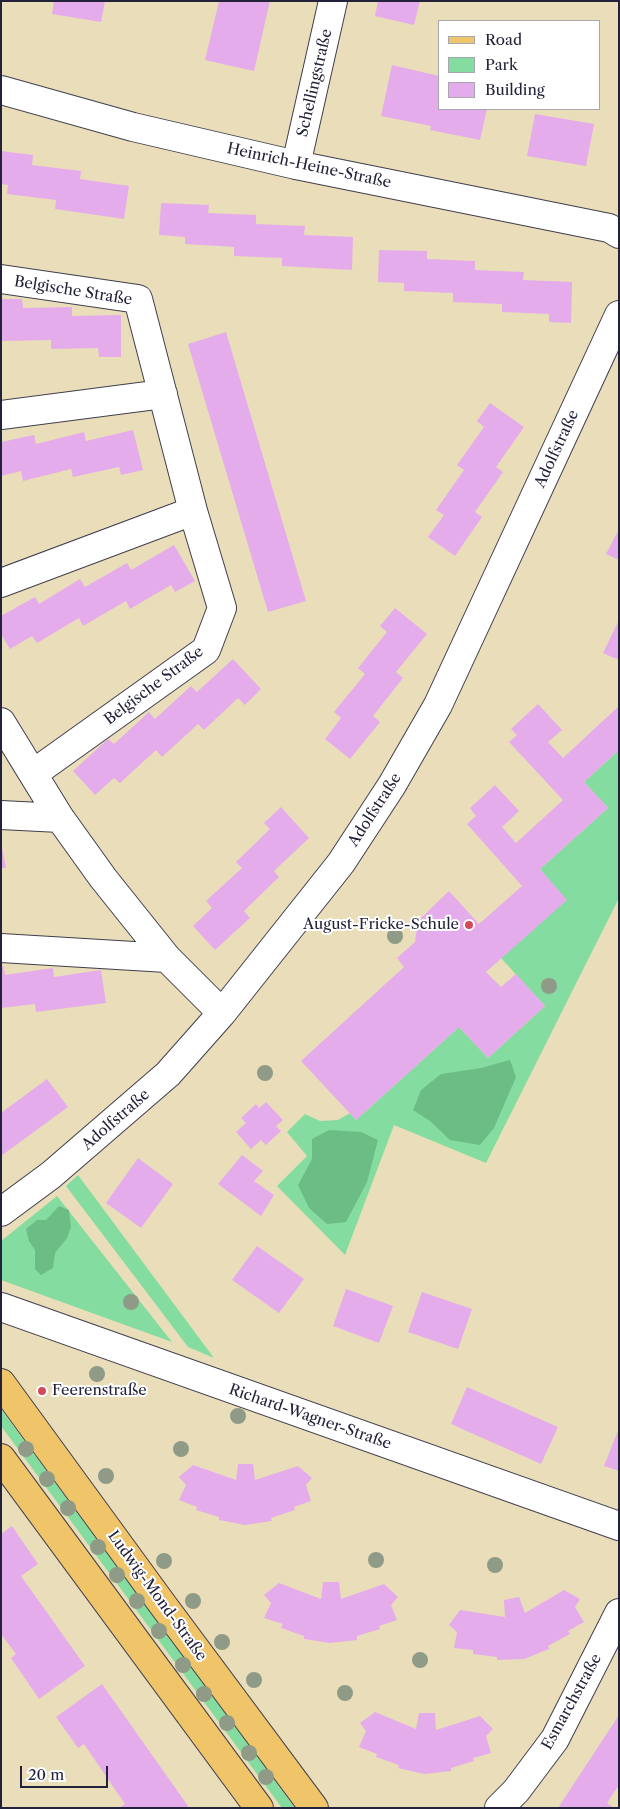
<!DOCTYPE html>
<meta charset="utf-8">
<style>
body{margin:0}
#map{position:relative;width:620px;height:1809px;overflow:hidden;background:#e9deb9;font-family:"Libre Caslon Text",serif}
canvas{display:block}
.frame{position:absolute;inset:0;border:2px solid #22223b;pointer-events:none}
.legend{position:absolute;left:438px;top:20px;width:162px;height:90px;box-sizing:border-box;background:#fff;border:1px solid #a7a7b1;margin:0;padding:6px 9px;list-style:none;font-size:15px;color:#22223b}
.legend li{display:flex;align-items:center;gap:10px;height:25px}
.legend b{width:25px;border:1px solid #a7a7b1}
.scale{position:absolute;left:20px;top:1766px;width:88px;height:22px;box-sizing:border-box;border:2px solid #22223b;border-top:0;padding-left:6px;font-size:15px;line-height:18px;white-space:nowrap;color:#22223b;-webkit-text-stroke:4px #fff;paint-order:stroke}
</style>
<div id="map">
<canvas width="620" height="1809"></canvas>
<div class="frame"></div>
<ul class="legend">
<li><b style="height:6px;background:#f0c469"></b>Road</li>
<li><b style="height:14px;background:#85dca0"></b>Park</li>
<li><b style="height:14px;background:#e5acec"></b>Building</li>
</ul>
<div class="scale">20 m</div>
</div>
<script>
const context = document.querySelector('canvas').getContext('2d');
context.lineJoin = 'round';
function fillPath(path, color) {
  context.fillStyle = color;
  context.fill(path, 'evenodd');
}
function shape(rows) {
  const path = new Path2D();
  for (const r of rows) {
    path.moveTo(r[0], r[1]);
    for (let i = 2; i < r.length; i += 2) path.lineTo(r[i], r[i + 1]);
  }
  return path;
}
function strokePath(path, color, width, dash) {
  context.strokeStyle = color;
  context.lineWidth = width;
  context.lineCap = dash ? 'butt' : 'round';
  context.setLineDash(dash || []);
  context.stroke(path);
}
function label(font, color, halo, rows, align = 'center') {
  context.font = font + ' "Libre Caslon Text",serif';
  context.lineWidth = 4;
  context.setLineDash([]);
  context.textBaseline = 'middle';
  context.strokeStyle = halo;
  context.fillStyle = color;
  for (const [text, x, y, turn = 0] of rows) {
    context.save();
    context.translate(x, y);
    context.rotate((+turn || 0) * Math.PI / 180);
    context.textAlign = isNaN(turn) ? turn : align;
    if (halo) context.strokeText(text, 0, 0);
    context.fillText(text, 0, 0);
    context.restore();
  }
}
const green = shape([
 [619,750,619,898,486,1163,394,1125,345,1255,277,1186,307,1156,287,1132,305,1114,320,1121,338,1120,350,1113,356,1120,459,1027,488,1058,545,1006,501,958,566,900,540,869,608,808,584,782],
 [78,1175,214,1358,188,1347,66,1186],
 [57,1196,172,1342,1,1280,1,1241],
 [1,1409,295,1808,282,1808,1,1426]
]);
const forest = shape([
 [510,1060,516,1077,494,1128,480,1145,450,1140,430,1121,413,1110,421,1090,441,1074,481,1068],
 [329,1130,361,1132,378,1140,367,1182,346,1222,327,1224,309,1208,298,1185,312,1159,312,1139],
 [59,1206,69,1210,71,1227,67,1238,55,1253,53,1268,41,1275,35,1269,35,1250,29,1241,26,1229,37,1220,46,1220]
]);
const building = shape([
 [54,1,105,1,101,22,52,14],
 [219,1,270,1,254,71,205,60],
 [378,1,420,1,414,25,375,16],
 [392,65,439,76,439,109,487,109,480,140,430,130,431,126,381,116],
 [535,114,594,124,586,166,527,156],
 [1,151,33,155,32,165,81,171,80,179,129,186,124,219,55,209,56,200,7,194,8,185,1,184],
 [161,203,209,205,208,213,256,215,256,224,305,226,304,235,353,237,352,270,282,266,282,258,234,256,234,247,185,244,185,237,159,235],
 [379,250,427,251,427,259,475,261,475,270,524,272,523,280,572,282,571,323,549,322,549,314,502,312,502,304,453,302,453,293,404,291,404,283,378,282],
 [1,299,22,299,23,308,72,307,72,316,121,315,121,357,99,357,98,348,51,349,51,340,2,341],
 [226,332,306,601,268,612,188,344],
 [490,403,524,427,496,467,503,472,475,512,482,517,455,556,428,537,444,515,436,510,464,470,457,465,484,427,477,421],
 [133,430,143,470,121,475,119,467,73,477,71,469,23,481,21,471,1,476,1,442,34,435,36,444,84,432,86,441],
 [619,529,619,560,606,554],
 [174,545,195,581,175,592,171,585,130,609,126,601,83,626,79,618,37,643,32,636,10,649,1,634,1,616,35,597,39,604,80,579,85,587,127,563,131,570],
 [395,608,427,634,396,672,403,678,373,716,380,722,350,759,325,739,341,718,334,712,365,674,358,668,387,632,380,626],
 [619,620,619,660,603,653],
 [233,659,261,689,245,705,238,698,204,730,198,724,162,757,156,750,120,783,114,778,95,795,73,771,108,739,114,744,149,712,155,719,191,686,197,692],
 [538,704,562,730,548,742,563,758,619,706,619,750,584,782,608,808,540,869,567,900,486,972,501,987,516,974,545,1006,488,1058,459,1027,356,1120,301,1061,404,967,397,958,415,942,418,921,449,891,479,924,522,886,467,824,476,816,470,808,495,785,519,811,502,827,516,843,563,800,509,742,517,735,511,729],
 [281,807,309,838,274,871,279,877,244,911,250,918,215,950,193,926,212,908,206,901,242,868,236,862,270,829,264,823],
 [1,843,6,868,1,868],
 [3,966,5,975,53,968,54,977,101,970,106,1003,36,1012,35,1004,1,1008,1,967],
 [47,1079,68,1107,1,1156,1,1113],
 [266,1102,283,1120,276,1126,281,1131,266,1145,261,1140,251,1149,236,1132,246,1123,241,1118,256,1104,259,1108],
 [242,1155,263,1171,254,1181,274,1195,261,1216,218,1184],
 [138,1158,173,1184,141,1228,106,1203],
 [257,1246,304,1279,279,1313,232,1280],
 [346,1289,393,1306,379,1343,333,1326],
 [422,1292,472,1309,458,1349,408,1332],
 [467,1387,558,1427,541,1464,451,1424],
 [619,1428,619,1471,604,1466],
 [238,1464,253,1464,255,1480,298,1466,312,1478,306,1485,311,1501,294,1507,295,1510,271,1518,272,1521,245,1525,219,1520,219,1517,196,1510,197,1507,179,1500,186,1485,179,1477,193,1465,236,1480],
 [12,1526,38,1564,21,1576,85,1666,39,1699,11,1658,16,1654,1,1634,1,1534],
 [323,1582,339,1582,341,1599,384,1584,398,1597,391,1605,397,1620,379,1626,380,1629,357,1636,357,1640,330,1643,304,1639,304,1636,281,1628,283,1624,264,1618,271,1603,264,1595,279,1583,321,1599],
 [564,1590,580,1599,575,1607,584,1622,568,1631,570,1634,548,1646,549,1649,524,1659,497,1660,497,1657,473,1654,473,1650,454,1648,457,1632,449,1625,460,1610,505,1617,504,1600,519,1597,525,1613],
 [102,1684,188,1806,186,1808,119,1808,125,1804,84,1744,78,1748,56,1717],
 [375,1712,416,1729,419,1713,435,1713,436,1730,480,1716,493,1729,486,1736,491,1753,473,1758,474,1761,451,1768,451,1771,424,1774,398,1768,399,1765,376,1757,377,1754,359,1747,366,1731,360,1723],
 [619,1715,619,1785,607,1803,614,1808,558,1808]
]);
const minor = shape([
 [1,90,133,127,296,165,609,228,619,234],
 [296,165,333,1],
 [1,279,138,299,193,511,222,608,206,650,34,773],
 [1,415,163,394],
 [1,583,193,511],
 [1,722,60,818,103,878,167,958,222,1013],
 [1,815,60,818],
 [1,948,167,958],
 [1,1212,51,1175,168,1074,222,1013,341,863,392,785,438,705,619,315],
 [1,1307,619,1526],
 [499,1808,516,1791,555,1739,619,1613]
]);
const major = shape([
 [1,1383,160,1601,314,1808],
 [1,1458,259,1808]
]);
const trees = [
 [395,936],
 [549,986],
 [265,1073],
 [131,1302],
 [97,1374],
 [238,1416],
 [26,1449],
 [181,1449],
 [106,1476],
 [47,1479],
 [68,1508],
 [98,1547],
 [376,1560],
 [164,1561],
 [495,1565],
 [117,1575],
 [137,1601],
 [193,1601],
 [159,1631],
 [222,1642],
 [420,1660],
 [183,1665],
 [254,1680],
 [345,1693],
 [204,1694],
 [227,1723],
 [249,1753],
 [266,1777]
];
const markers = [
 [469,925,5,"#d1495b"],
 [42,1391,5,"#d1495b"]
];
const streetNames = [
 ["Schellingstraße",315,83,-77],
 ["Heinrich-Heine-Straße",309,166,12],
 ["Belgische Straße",73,291,9],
 ["Adolfstraße",557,449,-65],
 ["Belgische Straße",154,686,-37],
 ["Adolfstraße",375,810,-57],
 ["Adolfstraße",116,1120,-41],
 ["Richard-Wagner-Straße",310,1417,19],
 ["Ludwig-Mond-Straße",157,1596,54],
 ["Esmarchstraße",572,1702,-61]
];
const poiNames = [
 ["August-Fricke-Schule",459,925],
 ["Feerenstraße",52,1391,"left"]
];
fillPath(green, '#85dca0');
fillPath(forest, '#6cbc86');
fillPath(building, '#e5acec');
strokePath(minor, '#403e4e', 30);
strokePath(major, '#403e4e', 30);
strokePath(minor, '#fff', 28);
strokePath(major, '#f0c469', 28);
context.fillStyle = '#8f9a87';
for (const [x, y] of trees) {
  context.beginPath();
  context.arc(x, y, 8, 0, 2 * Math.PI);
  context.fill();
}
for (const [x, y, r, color] of markers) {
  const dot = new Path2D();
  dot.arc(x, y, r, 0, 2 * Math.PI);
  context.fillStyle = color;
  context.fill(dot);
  strokePath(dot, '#fff', 2);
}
label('15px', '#22223b', '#fff', streetNames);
label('15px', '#22223b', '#fff', poiNames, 'right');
</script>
